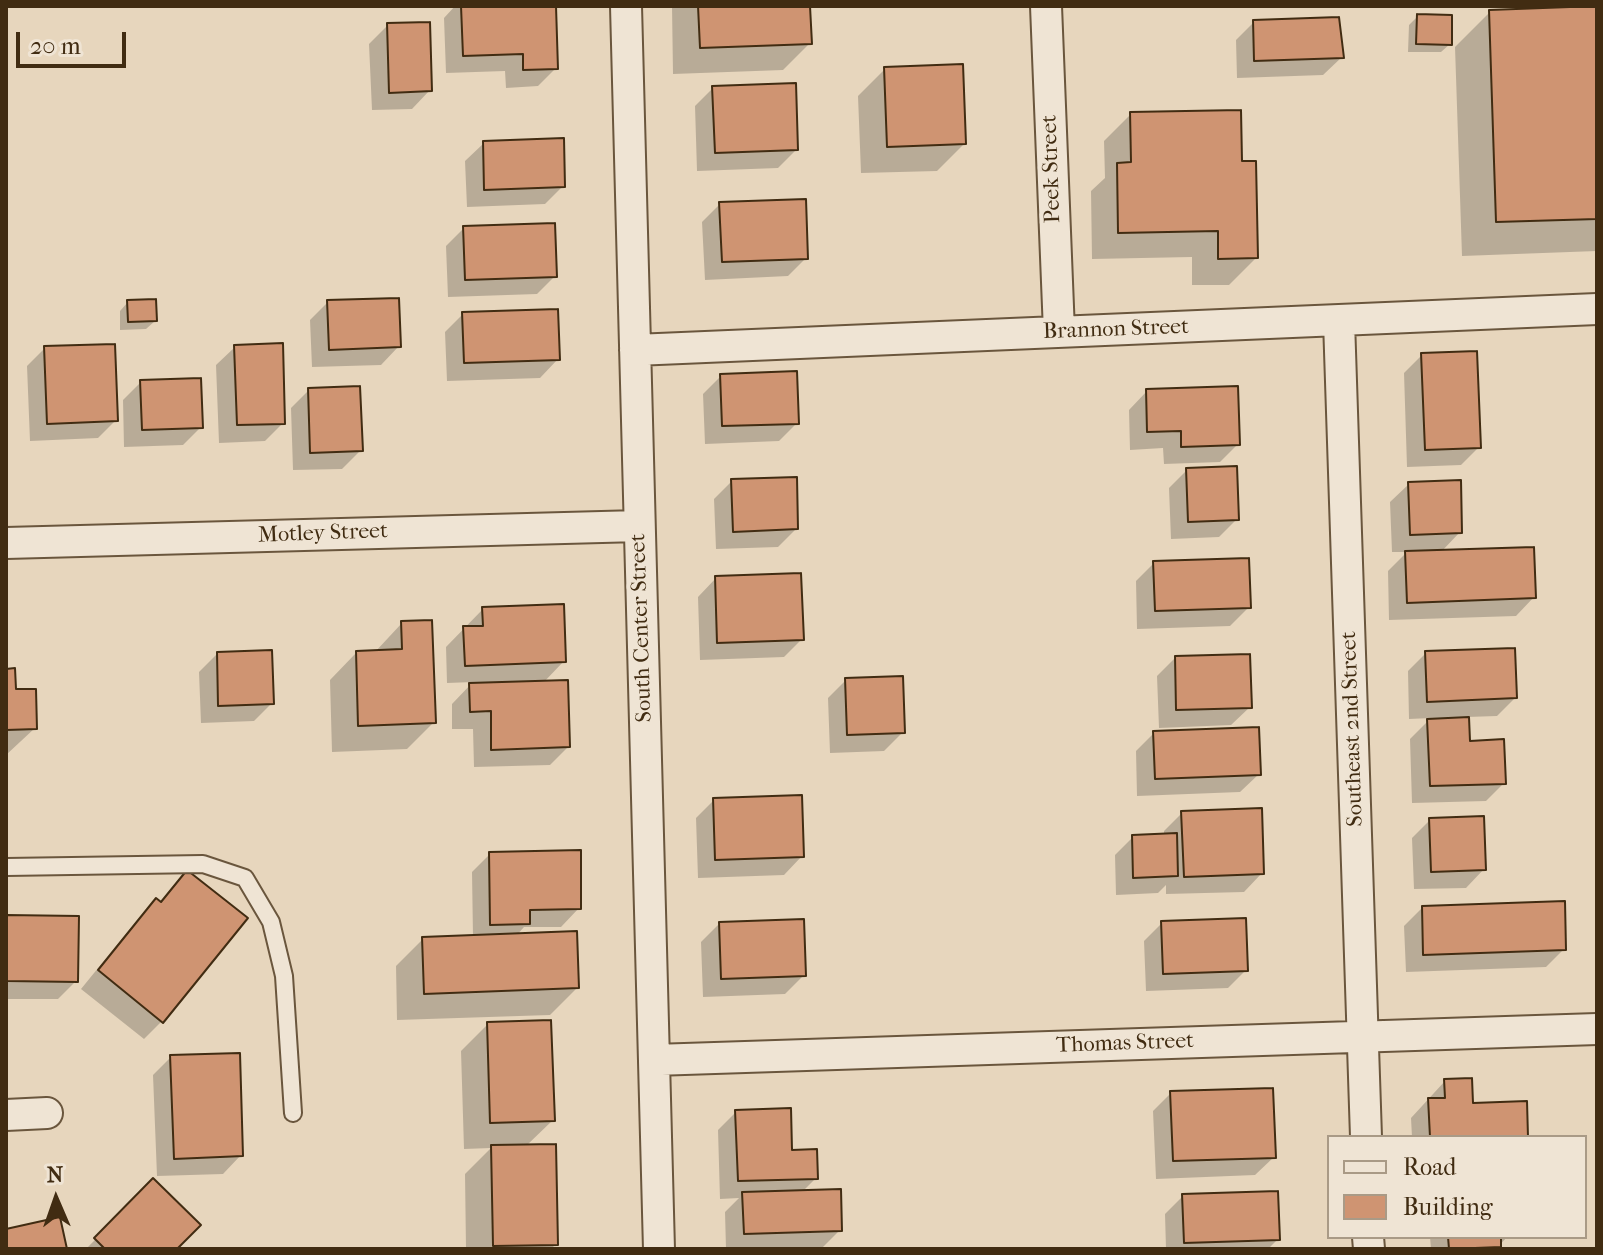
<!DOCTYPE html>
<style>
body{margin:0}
#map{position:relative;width:1603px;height:1255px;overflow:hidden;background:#e7d6bd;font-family:"IM FELL French Canon",serif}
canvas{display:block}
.frame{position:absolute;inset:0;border:8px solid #412c12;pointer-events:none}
.legend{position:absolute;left:1327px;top:1135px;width:260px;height:104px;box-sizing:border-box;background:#efe4d4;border:2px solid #a99a86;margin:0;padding:10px 14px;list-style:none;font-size:24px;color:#412c12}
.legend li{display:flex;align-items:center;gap:16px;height:40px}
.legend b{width:40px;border:2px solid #a99a86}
.north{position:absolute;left:16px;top:1159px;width:80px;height:80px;-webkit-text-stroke:6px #efe4d4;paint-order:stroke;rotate:358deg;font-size:22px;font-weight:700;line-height:32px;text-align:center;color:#412c12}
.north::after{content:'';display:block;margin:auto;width:28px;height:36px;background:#412c12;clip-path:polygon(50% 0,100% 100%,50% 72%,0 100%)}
.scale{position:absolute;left:16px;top:32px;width:110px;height:36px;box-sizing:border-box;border:4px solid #412c12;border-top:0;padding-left:10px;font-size:24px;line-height:28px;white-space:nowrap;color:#412c12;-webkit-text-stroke:6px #efe4d4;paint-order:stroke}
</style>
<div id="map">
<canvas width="1603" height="1255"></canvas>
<div class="frame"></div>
<ul class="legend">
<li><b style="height:10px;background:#efe4d4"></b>Road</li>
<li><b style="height:22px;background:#cf9472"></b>Building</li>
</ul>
<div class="north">N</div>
<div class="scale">20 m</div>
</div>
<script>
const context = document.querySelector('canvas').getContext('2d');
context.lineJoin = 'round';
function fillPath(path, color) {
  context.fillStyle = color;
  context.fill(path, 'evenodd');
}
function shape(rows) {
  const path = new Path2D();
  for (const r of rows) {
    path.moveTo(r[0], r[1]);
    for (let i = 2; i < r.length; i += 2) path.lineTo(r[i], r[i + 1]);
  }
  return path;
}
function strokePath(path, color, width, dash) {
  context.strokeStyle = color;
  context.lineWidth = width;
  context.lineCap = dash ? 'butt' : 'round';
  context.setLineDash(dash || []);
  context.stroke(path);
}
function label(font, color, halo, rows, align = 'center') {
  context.font = font + ' "IM FELL French Canon",serif';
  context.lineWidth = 8;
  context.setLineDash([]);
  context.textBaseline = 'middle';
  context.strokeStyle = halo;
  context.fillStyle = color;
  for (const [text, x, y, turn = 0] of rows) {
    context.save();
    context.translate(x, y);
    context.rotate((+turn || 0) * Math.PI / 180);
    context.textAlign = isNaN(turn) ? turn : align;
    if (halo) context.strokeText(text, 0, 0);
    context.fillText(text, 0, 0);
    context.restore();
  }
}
const shadow = shape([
 [455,6,554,6,556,68,538,86,506,88,505,71,446,73,444,18],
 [672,6,808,6,810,43,783,70,673,74],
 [1576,6,1597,6,1597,251,1462,256,1455,47,1490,12,1576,9],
 [1418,16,1450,44,1441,52,1408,52,1409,25],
 [1254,22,1342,57,1323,75,1237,78,1236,40],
 [388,25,430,90,412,109,372,110,369,44],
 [885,69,964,144,937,171,861,173,858,96],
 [713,88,796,150,778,168,697,171,695,106],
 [1131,114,1240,163,1256,258,1229,285,1192,285,1192,257,1092,259,1091,191,1105,178,1104,141],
 [484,143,563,186,545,204,467,207,465,161],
 [720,204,806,258,788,276,705,280,702,222],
 [464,228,555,276,537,294,448,297,446,246],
 [128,302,155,321,146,329,120,330,120,311],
 [328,302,399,346,381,365,312,367,310,320],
 [463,314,558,359,540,378,447,381,445,332],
 [235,347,283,423,265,441,219,443,216,365],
 [45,348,116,420,98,438,30,441,27,366],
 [1422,355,1479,447,1461,465,1407,467,1404,373],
 [721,376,797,423,779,441,705,444,703,394],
 [141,382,201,427,183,445,124,447,123,400],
 [309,390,361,450,342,469,293,470,291,408],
 [1147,391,1238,444,1220,462,1164,464,1163,448,1130,450,1129,410],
 [1187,470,1237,519,1219,537,1171,539,1169,488],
 [732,481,796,529,778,547,716,549,714,499],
 [1409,484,1460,532,1441,552,1534,597,1516,616,1389,620,1388,571,1407,552,1392,552,1390,502],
 [1154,563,1249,607,1230,626,1137,629,1136,581],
 [716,578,802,639,784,657,700,660,698,597],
 [483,609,564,661,543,683,568,747,550,765,474,767,473,729,452,729,452,704,473,682,447,683,446,647],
 [402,623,434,722,407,749,332,752,330,680,356,653,375,652],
 [1426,653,1515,698,1497,716,1467,717,1468,743,1504,783,1486,801,1412,803,1410,739,1431,718,1409,719,1408,671],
 [217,654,272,703,254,721,201,723,199,672],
 [1175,658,1250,707,1231,725,1159,728,1157,676],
 [6,671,14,691,35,728,6,755],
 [846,680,903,732,884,751,830,753,828,698],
 [1154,733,1259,774,1240,792,1137,796,1136,751],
 [714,800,802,856,784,875,698,878,696,818],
 [1182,813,1262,873,1244,892,1166,894,1166,885,1158,893,1116,895,1115,855,1133,837,1164,836,1164,831],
 [1430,820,1484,869,1466,888,1414,889,1412,838],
 [490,854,579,908,561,927,524,927,516,936,577,988,550,1015,397,1020,396,966,423,939,473,937,472,872],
 [187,872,162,1021,144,1039,81,989,138,919,156,901,159,903],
 [1422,908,1564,949,1546,967,1406,972,1404,926],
 [6,917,76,981,58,999,6,999],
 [1162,923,1246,970,1228,988,1146,991,1144,941],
 [719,924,804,975,785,994,703,997,701,942],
 [488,1024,553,1120,526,1146,556,1244,551,1249,466,1249,465,1174,491,1148,464,1149,461,1051],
 [171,1057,241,1155,223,1174,157,1176,153,1075],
 [1445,1081,1471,1105,1526,1137,1412,1137,1411,1118],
 [1171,1093,1274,1157,1255,1175,1156,1179,1153,1111],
 [736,1112,790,1152,816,1178,802,1192,840,1230,822,1248,726,1249,725,1212,739,1198,720,1199,718,1130],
 [153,1181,174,1249,86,1249],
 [1183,1196,1278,1239,1268,1249,1166,1249,1165,1214],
 [1430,1237,1507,1237,1496,1249,1431,1249]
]);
const building = shape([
 [461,6,556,6,558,69,523,70,523,54,463,56,461,6],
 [698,6,810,6,812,44,700,48,698,6],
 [1597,6,1597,219,1496,222,1489,10,1597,6],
 [1417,14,1452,15,1452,45,1416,44,1417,14],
 [1339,17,1344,58,1254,61,1253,20,1339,17],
 [430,22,432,91,389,93,387,23,430,22],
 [963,64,966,144,887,147,884,67,963,64],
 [796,83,798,150,715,153,712,86,796,83],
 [1241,110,1242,161,1256,161,1258,258,1218,259,1218,231,1118,233,1117,163,1131,162,1130,112,1241,110],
 [564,138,565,187,484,190,483,141,564,138],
 [806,199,808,259,722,262,719,202,806,199],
 [555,223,557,277,465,280,463,226,555,223],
 [399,298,401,347,329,350,327,300,399,298],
 [156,299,157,321,128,322,127,300,156,299],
 [558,309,560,360,464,363,462,312,558,309],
 [283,343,285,424,237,425,234,345,283,343],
 [115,344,118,421,47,424,44,346,115,344],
 [1477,351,1481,448,1425,450,1421,353,1477,351],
 [797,371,799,424,722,426,720,374,797,371],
 [201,378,203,428,142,430,140,380,201,378],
 [360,386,363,451,310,453,308,388,360,386],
 [1238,386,1240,445,1181,447,1181,431,1147,432,1146,389,1238,386],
 [1237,466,1239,520,1188,522,1186,468,1237,466],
 [797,477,798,529,733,532,731,479,797,477],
 [1461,480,1462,533,1410,535,1408,482,1461,480],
 [1534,547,1536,598,1407,603,1405,551,1534,547],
 [1249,558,1251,608,1155,611,1153,561,1249,558],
 [801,573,804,640,717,643,715,576,801,573],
 [564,604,566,662,465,666,463,626,483,626,482,607,564,604],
 [432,620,436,723,358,726,356,651,402,649,401,621,432,620],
 [1515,648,1517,698,1427,702,1425,651,1515,648],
 [272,650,274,704,218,706,217,652,272,650],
 [1250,654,1252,708,1176,710,1175,656,1250,654],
 [15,668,16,689,36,689,37,729,6,730,6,669,15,668],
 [903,676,905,733,847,735,845,678,903,676],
 [568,680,570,747,491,750,491,711,470,712,469,683,568,680],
 [1469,717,1470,741,1504,739,1506,784,1430,786,1427,719,1469,717],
 [1259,727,1261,775,1155,779,1153,731,1259,727],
 [802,795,804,857,715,860,713,798,802,795],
 [1262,808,1264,874,1184,877,1181,811,1262,808],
 [1484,816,1486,870,1431,872,1429,818,1484,816],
 [1177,833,1178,876,1133,878,1132,835,1177,833],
 [581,850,581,909,530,910,530,924,490,925,489,852,581,850],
 [187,870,248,918,163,1023,98,970,156,898,161,902,187,870],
 [1565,901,1566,950,1423,955,1422,906,1565,901],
 [6,915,79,916,78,982,6,981,6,915],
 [1246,918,1248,971,1163,974,1161,921,1246,918],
 [804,919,806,976,721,979,719,922,804,919],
 [577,931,579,988,424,994,422,937,577,931],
 [551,1020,555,1121,490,1123,487,1022,551,1020],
 [240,1053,243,1156,174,1159,170,1055,240,1053],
 [1472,1078,1473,1103,1527,1101,1528,1137,1430,1137,1428,1098,1445,1098,1444,1079,1472,1078],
 [1273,1088,1276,1158,1173,1161,1170,1091,1273,1088],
 [791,1108,792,1150,817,1149,818,1179,738,1181,735,1110,791,1108],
 [556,1144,558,1245,493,1246,491,1145,556,1144],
 [153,1178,201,1225,177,1249,105,1249,94,1238,153,1178],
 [841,1189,842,1231,744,1234,742,1192,841,1189],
 [1278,1191,1280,1240,1184,1243,1182,1194,1278,1191],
 [60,1217,67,1249,6,1249,6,1229,60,1217],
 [1448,1237,1501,1237,1501,1247,1449,1249,1448,1237]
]);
const lane = shape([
 [6,867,203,864,245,878,271,922,284,976,293,1113]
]);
const street = shape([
 [626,6,659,1249],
 [1046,6,1059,332],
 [1339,321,1366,1137],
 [635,350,1597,309],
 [6,543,639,526],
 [654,1060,1597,1029],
 [6,1115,47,1113],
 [1368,1237,1369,1249]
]);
const streetNames = [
 ["Peek Street",1052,169,-92],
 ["Brannon Street",1116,330,-2],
 ["Motley Street",323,534,-2],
 ["South Center Street",642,628,-92],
 ["Southeast 2nd Street",1353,729,-92],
 ["Thomas Street",1125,1044,-2]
];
fillPath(shadow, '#0003');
fillPath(building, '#cf9472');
strokePath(building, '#412c12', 2);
strokePath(lane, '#6a563d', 20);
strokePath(street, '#6a563d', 34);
strokePath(lane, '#efe4d4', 16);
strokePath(street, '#efe4d4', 30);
label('22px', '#412c12', '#efe4d4', streetNames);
</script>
